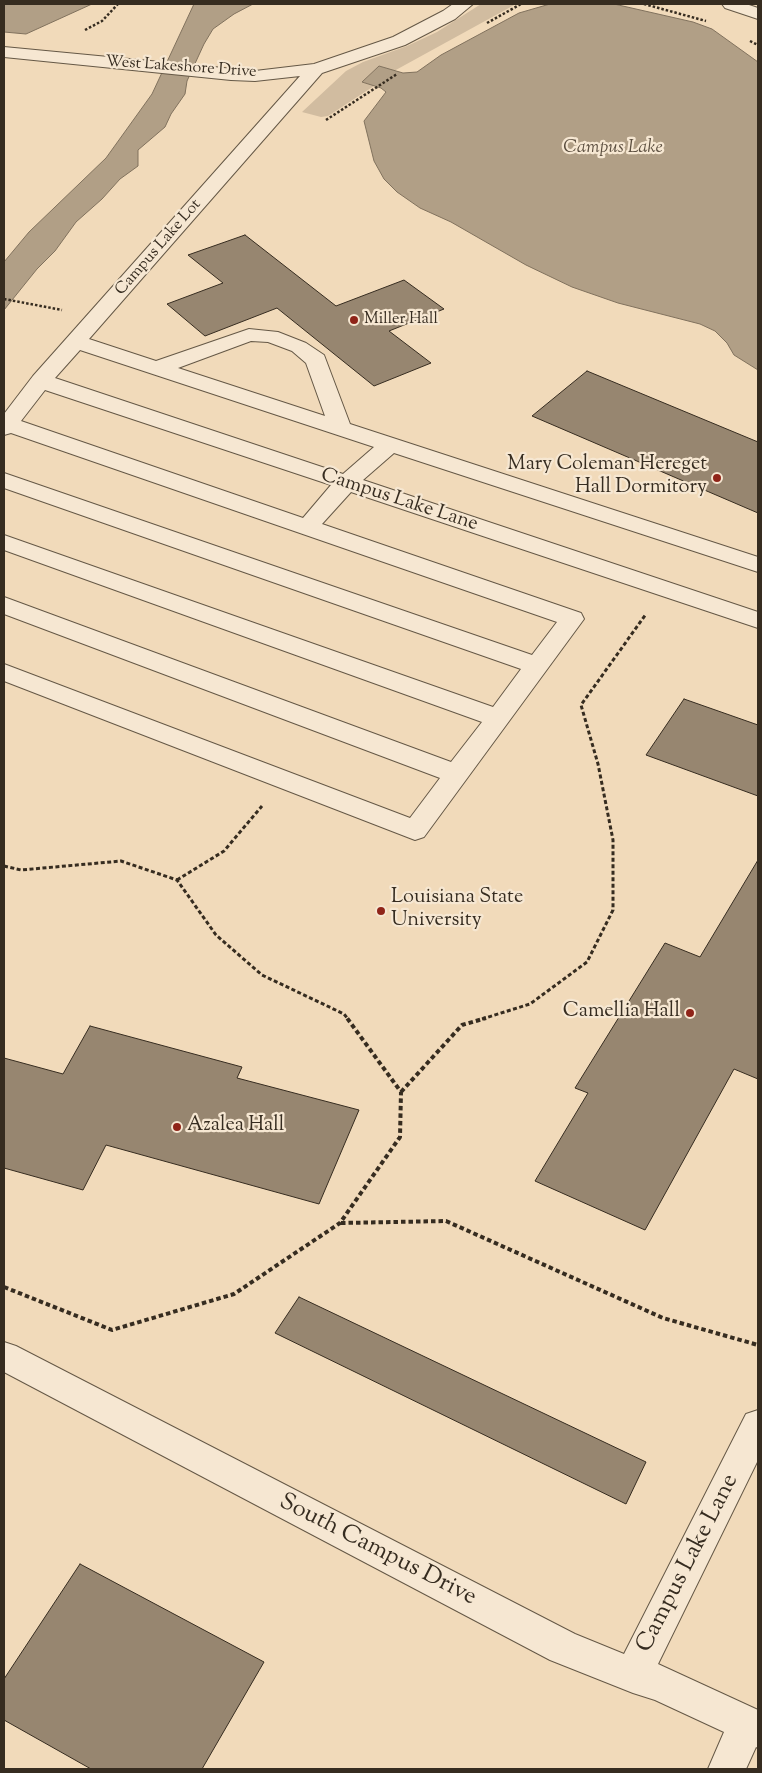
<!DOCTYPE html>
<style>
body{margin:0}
#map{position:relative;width:762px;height:1773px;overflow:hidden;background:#f1daba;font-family:"Sorts Mill Goudy",serif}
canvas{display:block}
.frame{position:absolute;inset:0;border:5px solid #362c20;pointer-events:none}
</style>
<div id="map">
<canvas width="762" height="1773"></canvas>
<div class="frame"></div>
</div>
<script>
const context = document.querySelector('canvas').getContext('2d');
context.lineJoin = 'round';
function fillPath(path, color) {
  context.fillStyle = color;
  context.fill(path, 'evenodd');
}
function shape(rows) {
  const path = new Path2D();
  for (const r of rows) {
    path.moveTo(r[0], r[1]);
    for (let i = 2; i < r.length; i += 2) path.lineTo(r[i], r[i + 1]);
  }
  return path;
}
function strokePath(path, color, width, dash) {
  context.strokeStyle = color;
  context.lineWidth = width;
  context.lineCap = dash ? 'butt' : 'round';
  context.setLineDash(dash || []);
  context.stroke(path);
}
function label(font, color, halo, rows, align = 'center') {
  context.font = font + ' "Sorts Mill Goudy",serif';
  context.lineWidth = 4.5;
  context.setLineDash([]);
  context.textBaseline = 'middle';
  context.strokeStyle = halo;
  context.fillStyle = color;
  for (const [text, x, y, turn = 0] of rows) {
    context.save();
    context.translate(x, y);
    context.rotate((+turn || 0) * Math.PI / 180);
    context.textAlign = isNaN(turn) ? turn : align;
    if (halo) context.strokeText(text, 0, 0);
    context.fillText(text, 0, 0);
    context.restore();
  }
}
const green = shape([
 [481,4,516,4,394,71,379,66,362,82,374,86,328,116,321,117,302,112,346,71,363,62,407,46,437,32]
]);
const water = shape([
 [4,4,92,4,26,34,4,32,4,4],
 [194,4,253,4,234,14,213,29,204,44,187,81,185,94,171,114,165,127,138,150,138,166,120,179,102,199,76,222,55,251,37,269,4,310,4,262,29,232,106,158,152,94,194,4],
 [550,4,614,4,693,22,712,29,758,62,758,370,734,355,727,343,715,331,700,324,618,303,572,287,526,265,451,222,420,208,397,192,384,179,374,161,364,121,386,92,381,88,362,82,379,66,403,73,417,72,441,55,519,13,550,4]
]);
const building = shape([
 [245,235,336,306,404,280,444,309,389,331,431,363,374,386,277,308,205,336,167,304,223,283,188,255,245,235],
 [587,371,758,442,758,513,532,416,587,371],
 [684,699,758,725,758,796,646,755,684,699],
 [758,860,758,1079,734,1069,645,1230,535,1181,588,1093,575,1088,665,943,700,957,758,860],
 [90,1026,242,1067,237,1078,359,1110,319,1204,106,1145,83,1190,4,1168,4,1058,63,1074,90,1026],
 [299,1297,646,1462,626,1504,275,1333,299,1297],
 [80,1564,264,1662,202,1769,91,1769,4,1720,4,1679,80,1564]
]);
const pathFar2 = shape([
 [644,4,706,21],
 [487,23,521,4],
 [85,30,102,21,118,4],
 [750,41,758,45],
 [326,120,397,74],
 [4,299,62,310]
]);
const pathFar1 = shape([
 [4,866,21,870,121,861,177,880,216,935,262,975,344,1014,348,1019],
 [177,880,224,851,262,806],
 [482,1019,530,1004,587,962,613,910,613,840,598,764,581,705,646,614]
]);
const path = shape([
 [401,1092,462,1025,486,1018],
 [341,1223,446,1221,663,1318,758,1345],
 [4,1287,112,1330,234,1294,340,1223,400,1137,401,1092,347,1018]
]);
const minor = shape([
 [453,4,473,4,455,19,405,45,322,73,89,339,156,361,249,329,278,332,306,343,324,355,350,424,758,557,758,572,394,453,363,480,758,612,758,628,351,492,322,524,581,613,584,619,424,837,415,840,4,681,4,664,410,818,440,778,4,614,4,597,451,762,482,722,4,550,4,535,493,707,521,669,4,488,4,473,532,655,557,622,11,433,4,435,4,414,33,376,300,76,255,81,231,80,4,57,4,47,255,71,314,64,393,37,443,11,453,4],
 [251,341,268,342,292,351,306,363,325,416,178,368,251,341],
 [80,350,374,447,343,474,55,378,80,350],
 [45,390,331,485,303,518,21,421,45,390],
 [722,4,746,4,758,8,758,19,725,8,722,4],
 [4,1342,16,1346,575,1634,624,1654,746,1414,758,1410,758,1460,658,1664,758,1710,758,1748,756,1747,746,1769,708,1769,724,1732,655,1700,633,1693,550,1660,4,1372,4,1342]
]);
const markers = [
 [354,320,5,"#8f2418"],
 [717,478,5,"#8f2418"],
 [381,911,5,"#8f2418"],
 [690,1013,5,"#8f2418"],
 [177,1127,5,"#8f2418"]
];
const farStreetnames = [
 ["West Lakeshore Drive",181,68,4],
 ["Campus Lake Lot",159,248,-49]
];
const farPoinames = [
 ["Miller Hall",364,320]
];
const farWaternames = [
 ["Campus Lake",613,149]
];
const poiNames = [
 ["Mary Coleman Hereget",707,466],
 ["Hall Dormitory",707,489],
 ["Louisiana State",391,899,"left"],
 ["University",391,922,"left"],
 ["Camellia Hall",680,1013],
 ["Azalea Hall",187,1127,"left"]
];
const streetNames = [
 ["Campus Lake Lane",399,501,18]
];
const nearStreetnames = [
 ["South Campus Drive",377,1551,27],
 ["Campus Lake Lane",689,1564,-63]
];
fillPath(green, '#d1bca0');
fillPath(water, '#b19f86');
strokePath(water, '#80715d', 1);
fillPath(building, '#978670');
strokePath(building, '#362c20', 1);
strokePath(minor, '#655846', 2);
strokePath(pathFar2, '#362c20', 2.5, [2.5, 2]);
strokePath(pathFar1, '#362c20', 3, [4, 2.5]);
strokePath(path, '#362c20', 4, [4.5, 3]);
fillPath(minor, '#f6e7d2');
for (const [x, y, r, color] of markers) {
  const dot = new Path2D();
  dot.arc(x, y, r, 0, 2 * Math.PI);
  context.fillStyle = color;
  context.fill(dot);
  strokePath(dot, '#f6e7d2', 2);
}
label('16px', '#362c20', '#f6e7d2', farStreetnames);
label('16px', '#362c20', '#f6e7d2', farPoinames, 'left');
label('italic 18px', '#5b4e3f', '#f6e7d2', farWaternames);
label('20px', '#362c20', '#f6e7d2', poiNames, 'right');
label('20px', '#362c20', '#f6e7d2', streetNames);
label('24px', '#362c20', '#f6e7d2', nearStreetnames);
</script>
